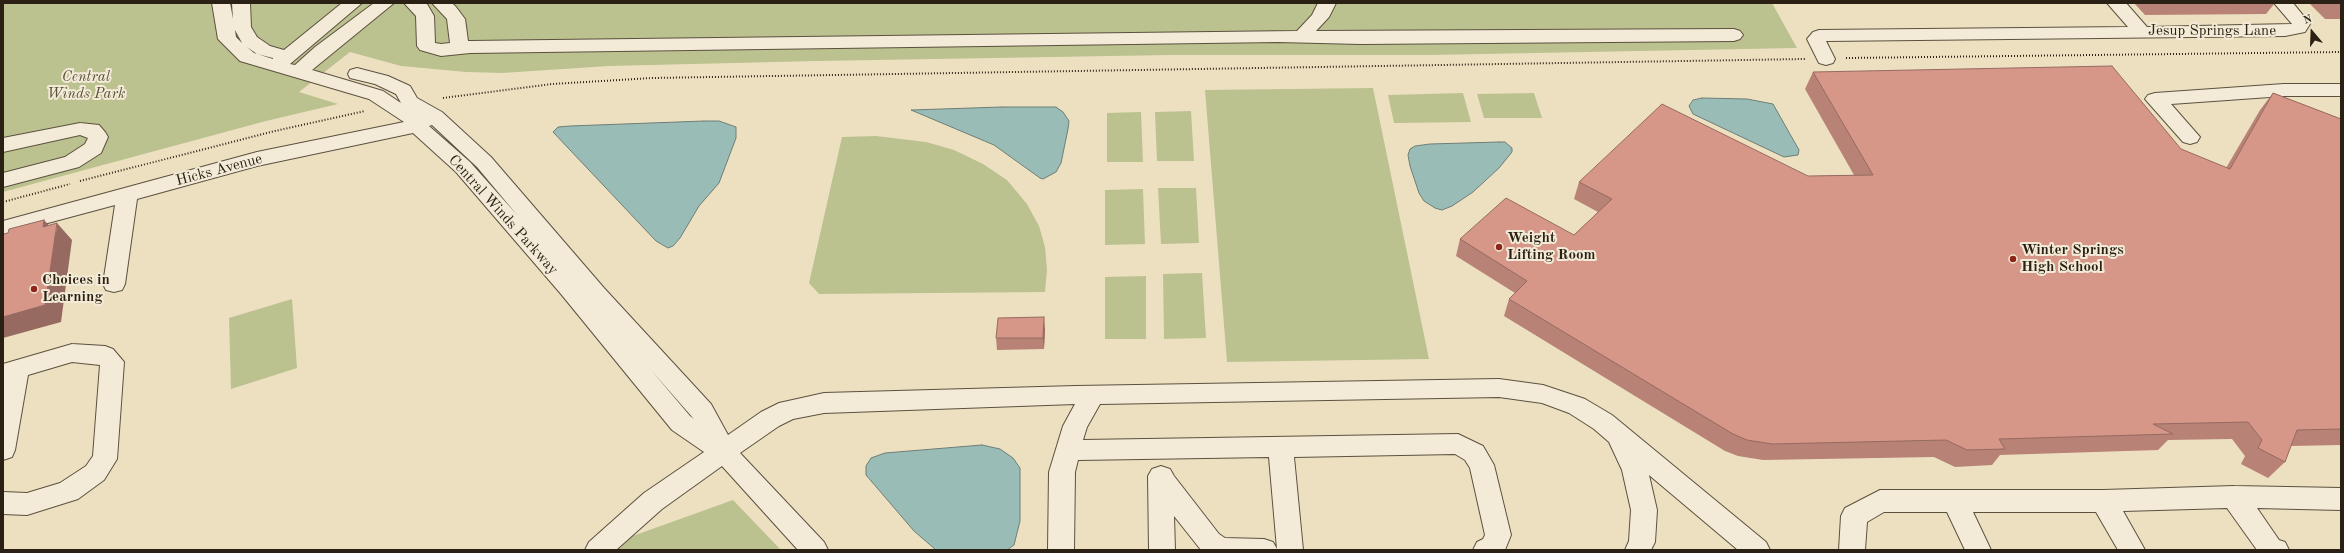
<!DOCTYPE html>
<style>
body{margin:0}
#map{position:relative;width:2344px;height:553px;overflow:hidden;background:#ede0c1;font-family:"Old Standard TT",serif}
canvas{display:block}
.frame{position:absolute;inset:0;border:4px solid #2a2114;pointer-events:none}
.north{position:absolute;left:2292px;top:12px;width:40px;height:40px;-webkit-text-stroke:3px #f3ebd7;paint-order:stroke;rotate:341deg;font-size:11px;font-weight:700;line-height:16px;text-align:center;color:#2a2114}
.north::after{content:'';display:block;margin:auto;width:14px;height:18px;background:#2a2114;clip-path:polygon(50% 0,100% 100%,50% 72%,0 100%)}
</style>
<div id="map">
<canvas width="2344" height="553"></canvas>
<div class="frame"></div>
<div class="north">N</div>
</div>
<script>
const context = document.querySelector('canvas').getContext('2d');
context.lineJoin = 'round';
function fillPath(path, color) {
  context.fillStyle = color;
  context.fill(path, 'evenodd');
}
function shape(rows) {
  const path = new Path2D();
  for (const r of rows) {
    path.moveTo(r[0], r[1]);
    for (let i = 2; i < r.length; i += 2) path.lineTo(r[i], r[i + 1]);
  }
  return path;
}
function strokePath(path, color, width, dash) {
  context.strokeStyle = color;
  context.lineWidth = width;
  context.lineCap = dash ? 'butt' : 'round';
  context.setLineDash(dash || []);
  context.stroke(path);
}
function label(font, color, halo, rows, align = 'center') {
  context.font = font + ' "Old Standard TT",serif';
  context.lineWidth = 4;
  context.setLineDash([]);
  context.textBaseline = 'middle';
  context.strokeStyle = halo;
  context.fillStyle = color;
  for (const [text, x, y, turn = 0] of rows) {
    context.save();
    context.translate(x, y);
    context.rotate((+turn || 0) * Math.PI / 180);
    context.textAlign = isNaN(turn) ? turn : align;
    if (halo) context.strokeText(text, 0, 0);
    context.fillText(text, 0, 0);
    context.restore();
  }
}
const green = shape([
 [3,3,1772,3,1797,48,1430,55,1170,55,817,61,609,66,502,73,466,72,401,66,350,52,299,92,338,104,266,121,3,192],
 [1373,88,1429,359,1227,362,1205,90],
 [1463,93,1471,122,1394,123,1388,95],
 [1534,93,1542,118,1484,118,1477,94],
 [1191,111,1194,161,1157,161,1155,112],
 [1141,112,1143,162,1107,162,1107,113],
 [876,136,926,142,954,150,983,164,1007,180,1027,204,1039,226,1045,247,1047,270,1045,292,819,294,809,283,842,137],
 [1158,188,1196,188,1199,243,1161,244],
 [1143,189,1145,244,1105,245,1105,190],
 [1202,273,1206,338,1164,339,1163,274],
 [1146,276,1146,339,1105,339,1105,277],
 [292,299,297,368,231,389,229,318],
 [733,500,781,550,616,550,630,537]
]);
const water = shape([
 [1702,98,1747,99,1773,104,1799,150,1798,155,1784,157,1693,114,1689,106,1693,100,1702,98],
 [1002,107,1056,107,1063,112,1069,121,1068,129,1061,163,1056,172,1043,179,1040,178,994,145,911,110,1002,107],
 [704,121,719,121,736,127,736,138,719,183,699,206,680,238,673,246,668,248,656,241,553,132,558,127,570,126,704,121],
 [1499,142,1505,142,1512,148,1512,152,1499,168,1473,192,1452,206,1442,210,1435,208,1424,201,1419,193,1410,166,1408,155,1410,149,1415,146,1430,144,1499,142],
 [982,445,1000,449,1013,458,1020,468,1020,521,1014,545,1007,550,936,550,914,531,866,475,866,466,871,458,885,453,982,445]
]);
const path = shape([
 [1846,58,2341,52],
 [443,98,552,84,652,78,1805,59],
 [80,181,275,131,365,111],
 [3,202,70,184]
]);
const minor = shape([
 [212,3,230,3,233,19,232,3,250,3,251,27,257,37,270,46,284,50,342,3,362,3,290,64,295,65,315,47,374,3,394,3,312,70,383,91,401,103,396,94,375,84,350,78,348,74,350,70,357,68,388,76,410,86,417,98,442,112,491,157,604,288,711,404,728,435,761,412,779,403,824,393,1076,386,1499,379,1543,385,1585,399,1612,415,1766,542,1770,550,1738,550,1649,475,1657,510,1655,542,1651,550,1625,550,1629,541,1631,510,1622,470,1609,442,1594,429,1569,413,1542,403,1499,397,1100,404,1087,427,1083,440,1458,434,1483,446,1494,465,1511,535,1505,550,1473,550,1477,542,1483,539,1485,535,1470,468,1465,460,1455,454,1294,457,1303,550,1201,550,1174,516,1175,550,1149,550,1148,476,1152,469,1161,466,1170,469,1174,476,1219,534,1225,538,1264,539,1273,542,1277,549,1269,457,1078,460,1075,472,1074,550,1048,550,1049,472,1063,426,1075,404,824,413,793,419,779,426,740,453,824,542,828,550,798,550,722,466,662,509,616,550,585,550,589,542,644,493,704,452,672,430,561,294,456,172,413,133,257,166,137,199,125,284,122,290,114,292,106,290,103,284,115,205,3,235,3,221,257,152,404,122,369,99,240,61,218,39,212,3],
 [235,30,241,41,242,43,236,37,235,30],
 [247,47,257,54,273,58,273,59,254,53,247,47],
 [432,125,477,167,518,216,470,162,429,126,432,125],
 [651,370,693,418,694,419,690,416,651,370],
 [404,3,427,4,434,16,435,43,441,44,450,43,447,19,432,3,452,3,456,7,465,19,468,41,470,41,1297,31,1312,15,1318,3,1336,3,1329,17,1316,31,1734,29,1740,31,1743,35,1740,39,1734,41,1361,44,1278,42,470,53,441,56,420,50,417,46,416,16,404,3],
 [2107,3,2126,3,2147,27,2292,24,2274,3,2293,3,2310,24,2305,32,2285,36,1826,41,1835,59,1833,63,1826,65,1819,63,1807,39,1813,32,1819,30,2128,27,2107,3],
 [2284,84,2341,84,2341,96,2284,96,2171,104,2200,137,2197,142,2190,144,2183,142,2145,99,2148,95,2155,93,2284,84],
 [80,123,99,125,105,132,108,137,101,153,79,167,3,187,3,173,65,157,85,144,88,138,80,135,3,152,3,138,80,123],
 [72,344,105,346,113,349,124,362,117,459,104,480,78,499,27,515,3,514,3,492,27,493,60,483,86,466,93,456,100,365,72,362,28,375,15,450,12,457,3,460,3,364,72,344],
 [2234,486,2341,488,2341,510,2257,508,2279,540,2285,542,2289,550,2257,550,2227,508,2123,511,2145,550,2118,550,2096,512,1973,512,1991,550,1965,550,1947,512,1884,512,1867,522,1865,550,1839,550,1841,516,1845,508,1880,490,2103,490,2234,486]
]);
const wall = shape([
 [2134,3,2275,3,2266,14,2145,15],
 [2309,3,2341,3,2341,19,2325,19],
 [1813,72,2181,149,2226,168,2260,110,2273,93,2341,119,2341,445,2291,446,2285,462,2268,478,2241,464,2245,456,2232,439,2168,440,2158,450,2000,455,1992,465,1955,467,1934,457,1763,460,1738,456,1725,451,1504,316,1509,299,1515,293,1456,256,1460,239,1574,235,1598,212,1574,199,1579,182,1854,175,1805,89],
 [1045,329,1044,349,997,350,996,338]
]);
const shadedWall = shape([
 [44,220,56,233,57,223,72,240,61,322,3,338,3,317,43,227],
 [1044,317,1045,329,1044,349,1043,338]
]);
const building = shape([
 [2112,66,2181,149,2230,169,2273,93,2341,119,2341,429,2297,430,2285,462,2258,448,2262,440,2248,422,2153,424,2173,434,1999,439,2005,449,1967,450,1946,440,1772,444,1747,440,1733,434,1509,299,1527,281,1460,239,1506,198,1574,235,1612,199,1579,182,1662,104,1808,176,1873,175,1813,72,2112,66],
 [44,220,43,227,57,223,45,305,3,317,3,234,8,233,9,229,44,220],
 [1044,317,1043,338,996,338,998,318,1044,317]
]);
const markers = [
 [1499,247,4,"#8f2418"],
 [2013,259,4,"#8f2418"],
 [34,289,4,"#8f2418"]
];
const streetNames = [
 ["Jesup Springs Lane",2212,31],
 ["Hicks Avenue",219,170,-15],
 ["Central Winds Parkway",503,215,48]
];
const parkNames = [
 ["Central",86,77],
 ["Winds Park",86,94]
];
const poiNames = [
 ["Weight",1507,238],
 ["Lifting Room",1507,255],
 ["Winter Springs",2021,250],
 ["High School",2021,267],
 ["Choices in",42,280],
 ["Learning",42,297]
];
fillPath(green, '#bcc190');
fillPath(water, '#9abcb7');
strokePath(water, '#6d7e76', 1);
strokePath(minor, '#5b513f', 2);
strokePath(path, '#2a2114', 2, [1, 2]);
fillPath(minor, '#f3ebd7');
fillPath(wall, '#b88276');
fillPath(shadedWall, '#966a60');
fillPath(building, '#d69789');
strokePath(building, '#966a60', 1);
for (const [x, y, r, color] of markers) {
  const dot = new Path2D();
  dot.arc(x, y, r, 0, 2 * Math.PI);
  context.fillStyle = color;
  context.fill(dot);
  strokePath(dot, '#f3ebd7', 1.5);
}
label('15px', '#2a2114', '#f3ebd7', streetNames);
label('italic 15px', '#565139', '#f3ebd7', parkNames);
label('bold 15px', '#2a2114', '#f3ebd7', poiNames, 'left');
</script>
